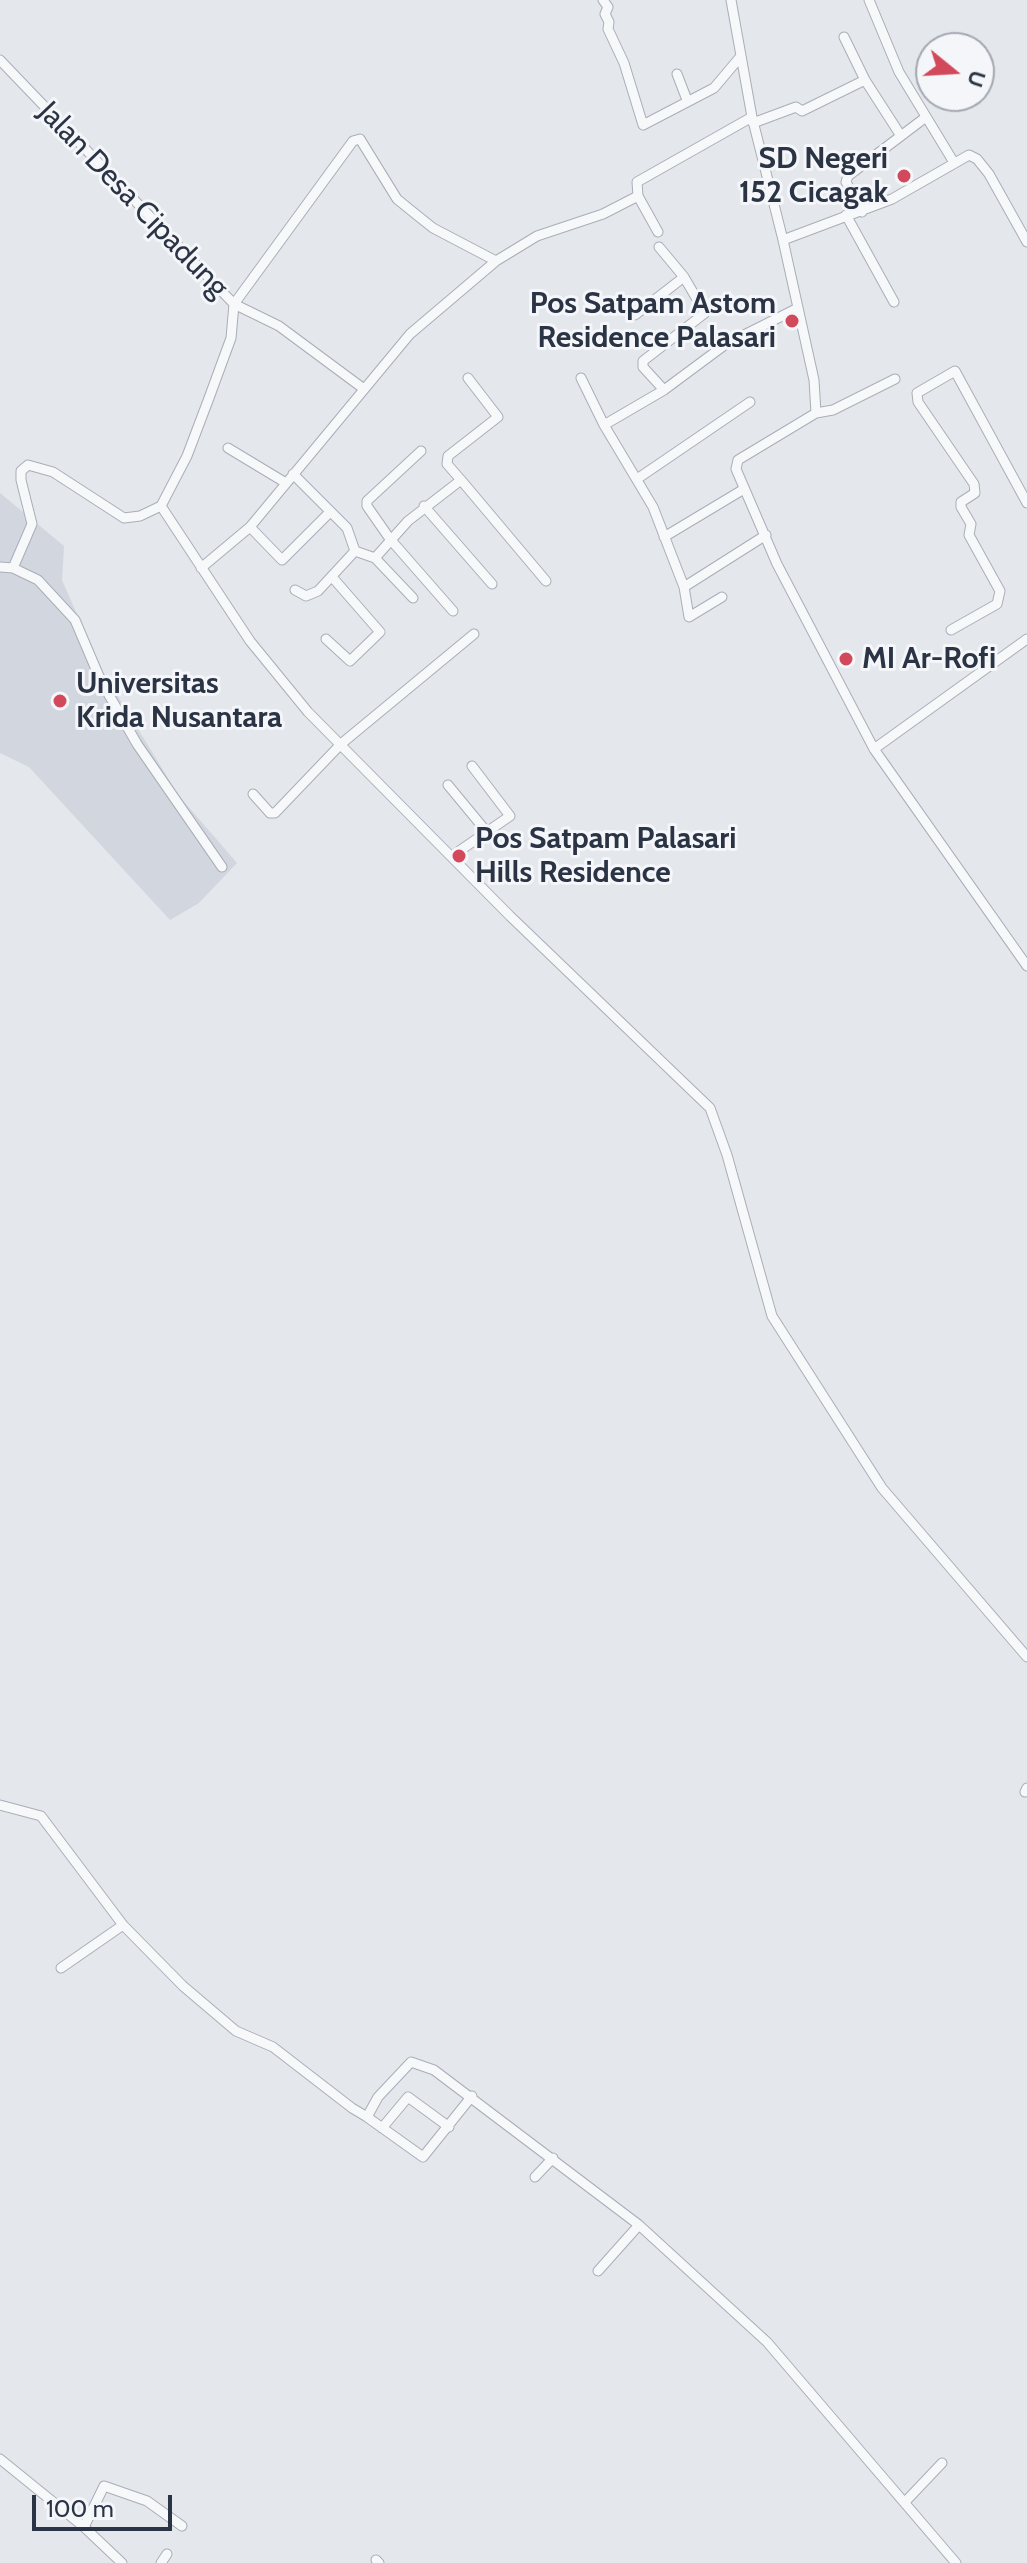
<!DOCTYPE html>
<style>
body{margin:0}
#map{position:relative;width:1027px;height:2563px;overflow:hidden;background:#e4e7ec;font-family:Cabin,sans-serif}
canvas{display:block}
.north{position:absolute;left:915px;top:32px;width:80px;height:80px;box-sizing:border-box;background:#f4f6f9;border:2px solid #a4a8b1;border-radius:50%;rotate:108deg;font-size:22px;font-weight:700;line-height:32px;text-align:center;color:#2b3445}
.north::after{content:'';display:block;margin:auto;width:28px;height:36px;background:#d1495b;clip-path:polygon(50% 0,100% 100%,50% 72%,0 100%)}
.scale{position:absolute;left:32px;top:2495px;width:140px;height:36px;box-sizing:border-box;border:4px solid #2b3445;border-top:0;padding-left:10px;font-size:24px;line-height:28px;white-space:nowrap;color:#2b3445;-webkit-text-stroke:6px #f4f6f9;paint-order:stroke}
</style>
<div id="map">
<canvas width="1027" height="2563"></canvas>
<div class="north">U</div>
<div class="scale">100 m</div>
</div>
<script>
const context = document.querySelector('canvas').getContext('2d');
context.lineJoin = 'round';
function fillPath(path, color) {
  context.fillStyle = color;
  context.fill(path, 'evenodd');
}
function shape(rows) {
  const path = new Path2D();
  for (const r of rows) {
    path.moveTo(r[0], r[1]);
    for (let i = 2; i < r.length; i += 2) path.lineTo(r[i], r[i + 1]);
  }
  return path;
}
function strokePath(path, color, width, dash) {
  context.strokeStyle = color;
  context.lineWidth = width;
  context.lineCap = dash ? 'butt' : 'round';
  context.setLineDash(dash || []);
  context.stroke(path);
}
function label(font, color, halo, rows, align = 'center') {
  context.font = font + ' Cabin,sans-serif';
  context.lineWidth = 6;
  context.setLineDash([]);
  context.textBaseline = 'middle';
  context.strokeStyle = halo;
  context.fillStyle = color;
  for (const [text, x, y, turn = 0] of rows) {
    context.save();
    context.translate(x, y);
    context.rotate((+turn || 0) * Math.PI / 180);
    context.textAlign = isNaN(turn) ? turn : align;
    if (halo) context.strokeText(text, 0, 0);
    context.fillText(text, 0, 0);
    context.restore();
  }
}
const built = shape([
 [0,493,64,546,62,580,100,667,179,796,237,863,199,903,170,920,29,767,0,753]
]);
const minor = shape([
 [603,0,608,7,605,14,609,22,608,29,624,63,643,125,714,88,741,56],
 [731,0,752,117,783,240,892,199,969,155,977,159,989,174,1027,242],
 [869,0,899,72,953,161],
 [844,37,865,80,901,136],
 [0,60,234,304,279,326,364,389],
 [677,74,687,100],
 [753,123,796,107,802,111,865,80],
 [862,212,846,182,848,176,926,117],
 [846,215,894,302],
 [658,232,638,196,637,182,752,117],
 [783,240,814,380,816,413,738,460,736,469,777,564,874,749,1027,966],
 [659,247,684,277,705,313,643,361,643,367,664,390],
 [496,261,433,228,408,208,397,199,360,139,353,141,234,304,231,338,209,398,187,456,161,506,250,641,308,712,510,916,710,1108,727,1155,772,1316,882,1488,1027,1657],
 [635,315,684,277],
 [581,378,604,425],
 [816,413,833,410,895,379],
 [228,448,286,483],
 [421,451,367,501,367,506,390,539,453,611],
 [293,474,347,528,355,551,318,591,306,596,295,590],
 [637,479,750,402],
 [461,480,546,581],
 [161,506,140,516,124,518,53,472,28,465,21,471,21,480,32,524,13,568,38,580,75,620,101,681,137,744,222,867],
 [424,506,492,584],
 [250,527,282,560,330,512],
 [664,537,744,489],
 [355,551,375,558,408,521,461,480,447,464,448,456,498,417,468,378],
 [375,558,413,598],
 [0,567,13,568],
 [201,568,250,527,410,334,496,261,537,236,603,214,638,196],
 [684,587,766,535],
 [722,597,689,617,684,587,653,507,604,425,664,390,726,344,798,308],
 [951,630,997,604,1000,591,969,535,971,524,961,507,961,502,975,493,974,484,918,402,917,393,955,371,1027,503],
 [326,639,350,661,380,632,333,578],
 [874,749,1027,639],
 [448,785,486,831],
 [253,794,270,813,275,813,341,744,474,634],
 [452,856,510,816,472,766],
 [1025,1792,1027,1788],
 [0,1805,41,1816,123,1925,183,1986,236,2031,273,2047,352,2108,367,2117,378,2097,411,2062,434,2070,639,2225,767,2342,956,2563],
 [61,1968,123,1925],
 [367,2117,423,2157,472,2096],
 [382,2128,408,2097,449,2127],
 [535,2177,553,2158],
 [598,2271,639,2225],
 [0,2459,84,2527,122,2563],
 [905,2502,942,2463],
 [84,2527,104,2486,147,2501,182,2526],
 [376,2560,379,2563],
 [161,2563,167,2554]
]);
const markers = [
 [904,176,8,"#d1495b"],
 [792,321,8,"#d1495b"],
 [846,659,8,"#d1495b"],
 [60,701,8,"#d1495b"],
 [459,856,8,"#d1495b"]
];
const poiNames = [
 ["SD Negeri",888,159,"right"],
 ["152 Cicagak",888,193,"right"],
 ["Pos Satpam Astom",776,304,"right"],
 ["Residence Palasari",776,338,"right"],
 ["MI Ar-Rofi",862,659],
 ["Universitas",76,684],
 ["Krida Nusantara",76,718],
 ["Pos Satpam Palasari",475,839],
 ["Hills Residence",475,873]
];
const streetNames = [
 ["Jalan Desa Cipadung",133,200,46]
];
fillPath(built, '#d2d6de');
strokePath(minor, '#a9aeb7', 11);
strokePath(minor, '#f7f8fa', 9);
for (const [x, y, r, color] of markers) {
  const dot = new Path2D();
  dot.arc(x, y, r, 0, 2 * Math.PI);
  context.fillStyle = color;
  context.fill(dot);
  strokePath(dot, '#f4f6f9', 3);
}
label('bold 30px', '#2b3445', '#f4f6f9', poiNames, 'left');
label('30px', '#2b3445', '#f4f6f9', streetNames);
</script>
